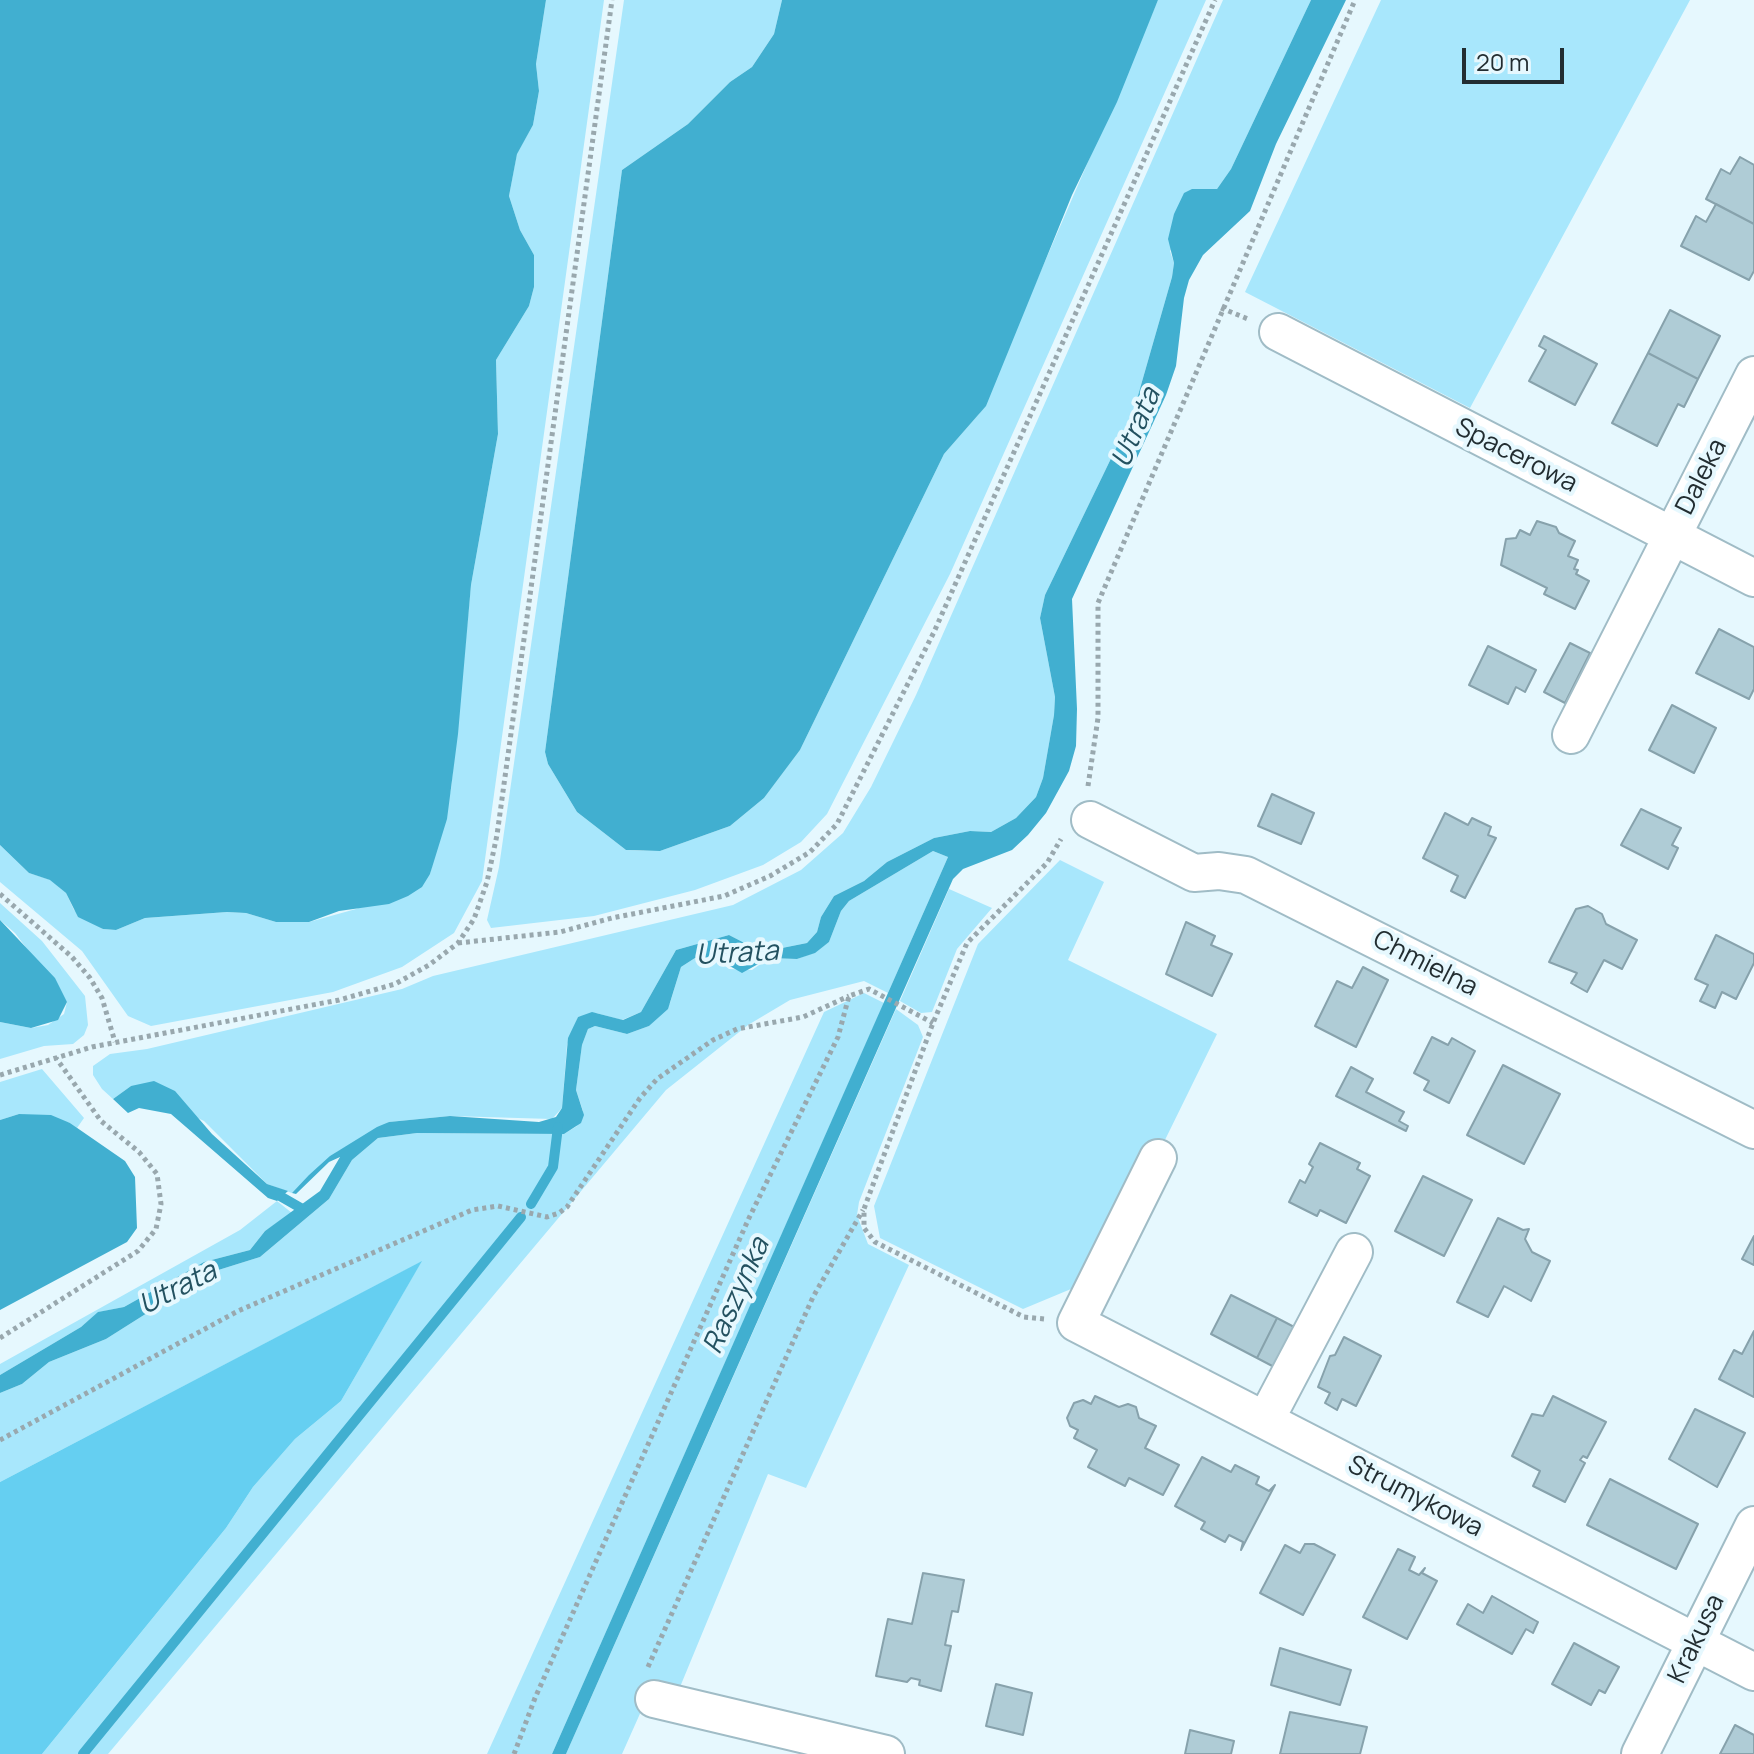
<!DOCTYPE html>
<style>
body{margin:0}
#map{position:relative;width:1754px;height:1754px;overflow:hidden;background:#e6f8fe;font-family:Manrope,sans-serif}
canvas{display:block}
.scale{position:absolute;left:1462px;top:48px;width:102px;height:36px;box-sizing:border-box;border:4px solid #222d31;border-top:0;padding-left:10px;font-size:24px;line-height:28px;white-space:nowrap;color:#222d31;-webkit-text-stroke:6px #e6f8fe;paint-order:stroke}
</style>
<div id="map">
<canvas width="1754" height="1754"></canvas>
<div class="scale">20 m</div>
</div>
<script>
const context = document.querySelector('canvas').getContext('2d');
context.lineJoin = 'round';
function fillPath(path, color) {
  context.fillStyle = color;
  context.fill(path, 'evenodd');
}
function shape(rows) {
  const path = new Path2D();
  for (const r of rows) {
    path.moveTo(r[0], r[1]);
    for (let i = 2; i < r.length; i += 2) path.lineTo(r[i], r[i + 1]);
  }
  return path;
}
function strokePath(path, color, width, dash) {
  context.strokeStyle = color;
  context.lineWidth = width;
  context.lineCap = dash ? 'butt' : 'round';
  context.setLineDash(dash || []);
  context.stroke(path);
}
function label(font, color, halo, rows, align = 'center') {
  context.font = font + ' Manrope,sans-serif';
  context.lineWidth = 8;
  context.setLineDash([]);
  context.textBaseline = 'middle';
  context.strokeStyle = halo;
  context.fillStyle = color;
  for (const [text, x, y, turn = 0] of rows) {
    context.save();
    context.translate(x, y);
    context.rotate((+turn || 0) * Math.PI / 180);
    context.textAlign = isNaN(turn) ? turn : align;
    if (halo) context.strokeText(text, 0, 0);
    context.fillText(text, 0, 0);
    context.restore();
  }
}
const green = shape([
 [546,0,604,0,482,881,454,933,402,967,333,992,151,1026,128,1016,82,951,0,882,0,845,29,873,51,880,66,893,74,910,103,929,116,930,145,918,227,912,246,913,276,922,309,922,356,909,430,874,451,789,471,585,498,434,496,360,529,306,534,287,534,255,520,230,509,196,517,153,533,125,539,91,536,64],
 [624,0,782,0,774,34,752,67,730,82,688,124,622,170,545,752,548,764,577,812,626,850,641,851,660,851,730,826,764,798,800,750,944,454,979,414,1158,0,1206,0,950,574,827,814,801,842,763,865,695,890,594,916,491,928,487,920,499,867],
 [1223,0,1311,0,1231,169,1217,189,1212,189,1170,251,1174,263,1172,277,1133,413,1045,595,1040,618,1055,697,1054,715,1043,778,1036,797,1016,818,991,832,970,831,934,838,887,862,864,881,834,896,821,917,817,932,807,943,762,952,729,935,676,950,641,1012,622,1020,596,1013,578,1017,567,1045,562,1108,552,1119,450,1116,389,1122,337,1152,292,1193,267,1184,204,1121,131,1086,113,1099,102,1089,93,1075,93,1066,110,1054,147,1049,402,989,433,976,733,905,801,870,843,833,871,787,916,695],
 [1381,0,1690,0,1470,408,1245,292],
 [933,851,948,857,888,993,864,981,790,1000,748,1025,666,1090,108,1754,42,1754,226,1528,253,1487,295,1439,341,1401,421,1262,0,1482,0,1393,22,1384,49,1362,106,1339,212,1272,260,1257,329,1199,352,1160,378,1138,417,1133,564,1134,577,1126,583,1111,576,1090,582,1045,588,1029,595,1026,627,1034,649,1026,670,1003,681,967,695,958,714,957,729,969,752,970,769,958,797,959,813,953,829,942,841,911,849,901],
 [1060,860,1104,882,1068,960,1217,1034,1163,1144,1148,1143,1083,1284,1023,1309,880,1238,874,1206,978,944],
 [949,889,992,908,957,949,932,1012,921,1013,900,1001],
 [0,903,42,941,85,996,88,1025,84,1035,73,1044,44,1046,0,1059,0,1022,31,1028,48,1025,64,1014,67,1002,15,933,0,920],
 [864,993,884,1003,552,1754,487,1754,824,1012],
 [896,1009,918,1025,923,1037,859,1202,857,1215,868,1244,909,1265,806,1488,768,1474,680,1687,655,1680,622,1754,566,1754],
 [42,1069,84,1118,77,1128,70,1123,19,1114,0,1120,0,1082],
 [277,1201,292,1213,265,1231,250,1250,204,1262,124,1307,99,1312,81,1327,0,1375,0,1364,240,1230]
]);
const forest = shape([
 [422,1261,341,1401,295,1439,253,1487,226,1528,42,1754,0,1754,0,1482]
]);
const water = shape([
 [0,0,546,0,536,64,539,91,533,125,517,154,509,196,520,230,534,255,534,287,529,306,496,360,498,434,471,585,458,734,447,819,430,874,422,887,408,896,389,904,339,911,309,922,276,922,246,913,227,912,145,918,116,930,103,929,78,917,66,893,50,880,29,873,0,845],
 [782,0,1158,0,1117,102,1072,195,986,406,944,454,800,750,764,798,730,826,660,851,626,850,577,812,548,764,545,752,622,170,688,124,730,82,752,67,774,34],
 [1311,0,1346,0,1276,144,1250,211,1203,255,1189,280,1184,298,1176,366,1166,395,1072,599,1077,709,1076,746,1069,771,1046,813,1028,835,1012,850,963,869,953,879,566,1754,552,1754,948,857,933,851,849,901,841,911,829,942,815,953,797,959,769,958,742,973,714,957,695,958,681,967,668,1009,649,1026,627,1034,595,1026,588,1029,582,1045,576,1090,584,1115,581,1123,564,1134,417,1133,378,1138,352,1160,329,1199,260,1257,212,1272,106,1339,49,1362,22,1384,0,1393,0,1375,81,1327,98,1312,124,1307,204,1262,250,1250,265,1231,320,1191,340,1157,329,1162,296,1194,292,1193,309,1175,330,1156,377,1127,389,1122,450,1116,539,1122,556,1117,562,1108,568,1038,578,1017,592,1012,623,1020,641,1012,676,950,729,935,762,952,807,943,817,932,821,917,834,896,864,881,887,862,934,838,970,831,991,832,1016,818,1036,797,1043,778,1054,715,1055,697,1040,618,1045,595,1133,413,1172,277,1174,263,1168,239,1174,214,1184,193,1192,189,1217,189,1231,169],
 [0,920,55,978,67,1002,58,1020,31,1028,0,1022],
 [154,1081,175,1091,212,1134,267,1184,288,1191,277,1201,268,1198,171,1114,139,1108,128,1113,113,1099,131,1086],
 [19,1114,51,1115,70,1123,125,1161,135,1177,137,1228,127,1242,0,1310,0,1120]
]);
const stream = shape([
 [273,1192,306,1211],
 [531,1204,553,1167,558,1127],
 [83,1754,521,1217]
]);
const building = shape([
 [1740,157,1754,165,1754,224,1706,199,1721,169,1730,174,1740,157],
 [1716,204,1754,224,1754,271,1749,280,1681,246,1696,216,1706,222,1716,204],
 [1670,310,1720,336,1698,379,1648,353,1670,310],
 [1544,336,1597,364,1575,405,1529,381,1546,350,1539,346,1544,336],
 [1648,353,1698,379,1684,407,1678,404,1657,446,1612,423,1648,353],
 [1537,521,1556,527,1559,533,1575,541,1568,556,1578,560,1574,569,1578,570,1576,574,1589,581,1575,609,1544,594,1547,588,1501,565,1506,539,1516,538,1520,530,1530,535,1537,521],
 [1719,629,1754,647,1754,689,1749,699,1696,673,1719,629],
 [1570,643,1590,653,1565,703,1544,692,1570,643],
 [1488,646,1536,670,1525,692,1516,687,1508,704,1469,685,1488,646],
 [1672,705,1716,728,1694,773,1649,750,1672,705],
 [1272,794,1314,813,1301,844,1258,826,1272,794],
 [1641,809,1681,828,1672,845,1678,848,1668,869,1621,845,1641,809],
 [1445,813,1468,825,1472,818,1491,827,1488,835,1496,838,1465,898,1451,891,1458,876,1423,858,1445,813],
 [1588,906,1602,914,1606,924,1637,940,1622,969,1604,960,1587,992,1571,983,1577,973,1549,962,1576,909,1588,906],
 [1186,922,1215,936,1211,945,1232,954,1212,996,1166,974,1186,922],
 [1716,935,1754,954,1754,963,1736,999,1722,992,1715,1008,1700,1001,1708,985,1695,979,1716,935],
 [1363,967,1388,980,1356,1047,1315,1026,1337,981,1352,988,1363,967],
 [1432,1037,1448,1045,1452,1038,1475,1051,1449,1103,1424,1090,1429,1081,1414,1073,1432,1037],
 [1503,1065,1560,1094,1524,1164,1467,1135,1503,1065],
 [1351,1067,1373,1079,1366,1092,1404,1112,1399,1121,1408,1126,1406,1131,1336,1096,1351,1067],
 [1320,1143,1360,1163,1357,1169,1370,1176,1346,1223,1320,1210,1317,1216,1289,1202,1300,1180,1305,1183,1313,1167,1309,1164,1320,1143],
 [1423,1176,1472,1200,1444,1256,1395,1231,1423,1176],
 [1498,1218,1523,1230,1529,1229,1525,1239,1532,1252,1550,1261,1531,1301,1504,1286,1488,1317,1457,1302,1498,1218],
 [1754,1236,1754,1265,1742,1259,1754,1236],
 [1231,1295,1277,1318,1257,1358,1211,1334,1231,1295],
 [1277,1318,1298,1329,1278,1369,1257,1358,1277,1318],
 [1754,1331,1754,1397,1719,1379,1734,1350,1742,1354,1754,1331],
 [1344,1337,1381,1356,1356,1406,1342,1399,1337,1410,1325,1403,1330,1393,1318,1387,1330,1356,1335,1355,1344,1337],
 [1095,1396,1119,1407,1128,1404,1136,1407,1139,1418,1156,1426,1145,1448,1179,1465,1163,1495,1129,1478,1125,1486,1088,1467,1097,1450,1074,1438,1078,1430,1070,1426,1067,1418,1074,1403,1083,1400,1091,1404,1095,1396],
 [1553,1396,1606,1422,1587,1458,1583,1456,1580,1460,1585,1463,1565,1502,1533,1486,1540,1471,1512,1456,1532,1414,1543,1416,1553,1396],
 [1695,1409,1745,1433,1717,1487,1669,1459,1695,1409],
 [1202,1457,1231,1472,1235,1465,1259,1477,1256,1484,1269,1491,1275,1485,1241,1550,1243,1542,1229,1535,1225,1542,1201,1529,1205,1522,1175,1506,1202,1457],
 [1610,1479,1698,1524,1676,1569,1587,1525,1610,1479],
 [1305,1544,1314,1544,1335,1555,1303,1615,1260,1593,1285,1545,1300,1553,1305,1544],
 [1398,1549,1415,1557,1409,1570,1419,1575,1425,1568,1422,1573,1437,1581,1407,1639,1363,1617,1398,1549],
 [923,1573,964,1580,958,1612,952,1611,945,1645,951,1646,941,1691,919,1685,920,1680,911,1678,907,1682,876,1676,888,1619,912,1624,923,1573],
 [1492,1596,1538,1622,1533,1633,1526,1629,1512,1654,1457,1624,1468,1604,1483,1613,1492,1596],
 [1574,1643,1619,1667,1605,1693,1599,1690,1591,1705,1552,1684,1574,1643],
 [1280,1648,1351,1670,1340,1705,1271,1685,1280,1648],
 [996,1684,1032,1693,1023,1735,986,1726,996,1684],
 [1290,1712,1367,1727,1360,1754,1280,1754,1290,1712],
 [1735,1725,1754,1735,1754,1754,1720,1754,1735,1725],
 [1190,1730,1234,1741,1231,1754,1185,1754,1190,1730]
]);
const path = shape([
 [1221,308,1248,319],
 [1088,786,1098,718,1098,603,1355,0],
 [0,894,72,957,90,978,102,998,115,1042],
 [458,943,560,932,612,918,724,896,770,876,810,852,837,824,934,632,1215,0],
 [0,1075,92,1047,339,1000,395,984,429,965,458,943,474,919,487,882,497,835,612,0],
 [1044,1319,1024,1317,875,1242,864,1228,864,1209,933,1023,967,943,1047,863,1061,839],
 [0,1338,138,1251,156,1229,161,1204,157,1174,139,1152,101,1121,56,1058],
 [0,1440,238,1311,472,1210,498,1206,547,1217,559,1213,567,1207,640,1098,657,1079,713,1040,737,1029,803,1017,849,996],
 [648,1667,813,1297,863,1210],
 [514,1754,535,1698,749,1218,838,1037,849,996,869,989,933,1023]
]);
const minor = shape([
 [1278,332,1754,578],
 [1571,735,1754,375],
 [1090,820,1194,873,1219,871,1246,875,1754,1130],
 [1158,1158,1076,1323,1754,1672],
 [1266,1419,1354,1252],
 [654,1699,886,1754],
 [1640,1754,1754,1525]
]);
const streetNames = [
 ["Spacerowa",1516,456,27],
 ["Daleka",1702,477,-63],
 ["Chmielna",1425,964,27],
 ["Strumykowa",1415,1497,27],
 ["Krakusa",1697,1639,-64]
];
const waterNames = [
 ["Utrata",1137,428,-67],
 ["Utrata",737,954,-3],
 ["Utrata",178,1289,-27],
 ["Raszynka",737,1296,-66]
];
fillPath(green, '#a8e7fc');
fillPath(forest, '#65cff1');
fillPath(water, '#41afd0');
strokePath(stream, '#41afd0', 10);
fillPath(building, '#afccd6');
strokePath(building, '#87a2ac', 2);
strokePath(minor, '#a0bcc6', 40);
strokePath(path, '#99a8ae', 5, [4, 4]);
strokePath(minor, '#fff', 36);
label('26px', '#222d31', '#e6f8fe', streetNames);
label('italic 28px', '#235160', '#e6f8fe', waterNames);
</script>
